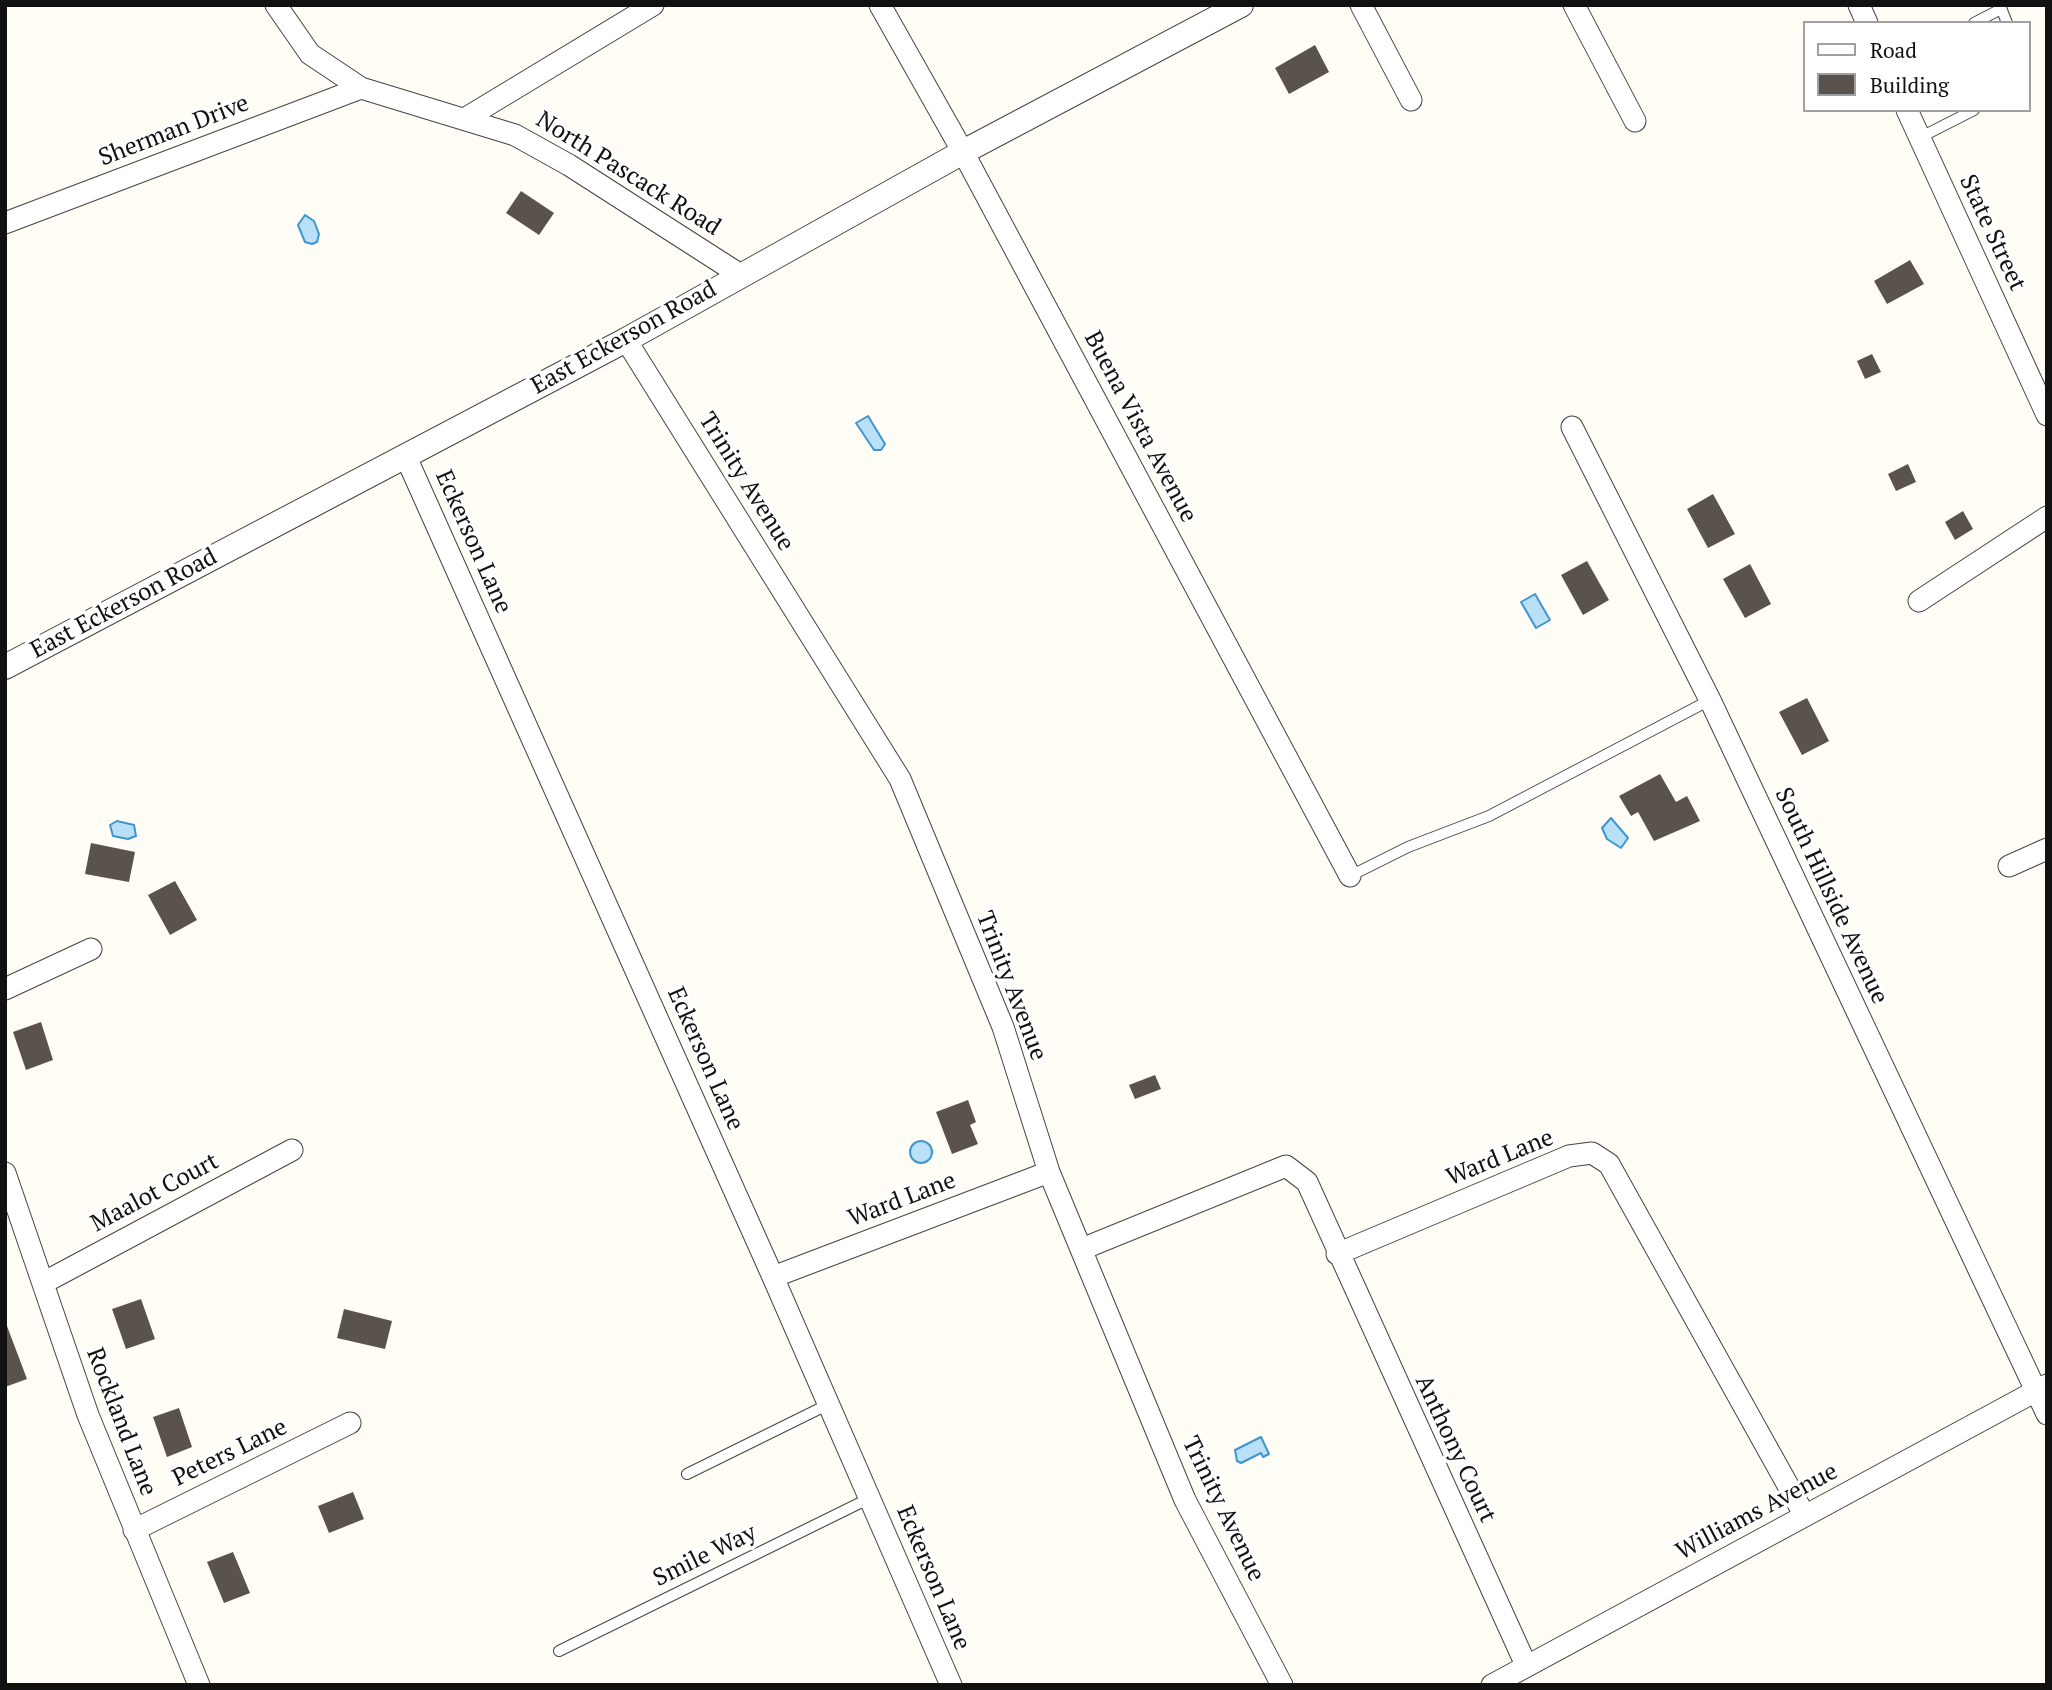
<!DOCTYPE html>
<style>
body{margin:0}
#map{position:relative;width:2052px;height:1690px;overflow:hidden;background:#fffdf5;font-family:"PT Serif",serif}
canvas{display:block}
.frame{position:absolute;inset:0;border:7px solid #111;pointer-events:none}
.legend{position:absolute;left:1803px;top:21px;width:228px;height:91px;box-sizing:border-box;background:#fff;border:2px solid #a0a0a0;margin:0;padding:9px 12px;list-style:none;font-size:21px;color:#111}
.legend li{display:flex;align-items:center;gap:14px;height:35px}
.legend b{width:35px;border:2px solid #a0a0a0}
</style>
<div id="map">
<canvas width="2052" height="1690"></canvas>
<div class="frame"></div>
<ul class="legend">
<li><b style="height:9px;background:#fff"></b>Road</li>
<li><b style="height:19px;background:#5a524d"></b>Building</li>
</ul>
</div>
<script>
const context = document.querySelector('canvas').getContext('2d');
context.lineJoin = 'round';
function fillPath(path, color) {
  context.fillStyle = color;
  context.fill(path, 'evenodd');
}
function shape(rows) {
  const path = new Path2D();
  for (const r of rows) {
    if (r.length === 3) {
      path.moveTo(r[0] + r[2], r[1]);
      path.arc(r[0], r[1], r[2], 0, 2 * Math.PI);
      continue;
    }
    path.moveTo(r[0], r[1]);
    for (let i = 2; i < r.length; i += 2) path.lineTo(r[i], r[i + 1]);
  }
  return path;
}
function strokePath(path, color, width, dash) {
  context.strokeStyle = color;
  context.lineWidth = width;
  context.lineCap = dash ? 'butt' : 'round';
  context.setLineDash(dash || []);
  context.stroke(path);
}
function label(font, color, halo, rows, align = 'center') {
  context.font = font + ' "PT Serif",serif';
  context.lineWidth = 7;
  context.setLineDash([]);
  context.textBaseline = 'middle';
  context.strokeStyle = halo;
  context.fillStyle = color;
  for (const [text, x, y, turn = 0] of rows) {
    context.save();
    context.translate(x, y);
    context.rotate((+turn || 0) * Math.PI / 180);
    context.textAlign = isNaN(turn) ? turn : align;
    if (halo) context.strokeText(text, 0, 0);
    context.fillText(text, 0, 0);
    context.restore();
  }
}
const water = shape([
 [305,215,314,221,319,234,317,242,312,244,305,242,298,225,305,215],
 [868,416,885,444,881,450,874,450,856,423,868,416],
 [1535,594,1550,620,1536,628,1521,602,1535,594],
 [1611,818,1628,838,1621,848,1607,839,1602,828,1611,818],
 [117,821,134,825,136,836,128,839,113,836,110,825,117,821],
 [921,1152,11],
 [1261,1437,1269,1454,1263,1457,1261,1453,1241,1463,1237,1461,1235,1450,1261,1437]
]);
const building = shape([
 [1315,45,1329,72,1289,94,1275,68],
 [521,191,554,213,539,235,506,213],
 [1910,260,1924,284,1887,304,1874,281],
 [1872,354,1881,372,1865,379,1857,361],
 [1908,464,1916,482,1896,491,1888,474],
 [1713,494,1735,534,1708,548,1687,509],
 [1963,511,1973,529,1955,540,1945,522],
 [1587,561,1609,600,1583,615,1561,575],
 [1750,564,1771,604,1745,618,1723,579],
 [1807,698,1829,741,1802,755,1779,712],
 [1660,774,1676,802,1687,796,1700,821,1654,841,1638,812,1631,816,1619,796],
 [91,843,135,852,129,882,85,874],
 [175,881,197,920,170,935,148,895],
 [41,1022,53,1060,26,1070,13,1032],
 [1155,1075,1161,1089,1135,1099,1129,1085],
 [968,1100,976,1122,970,1125,978,1144,952,1154,936,1112],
 [141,1299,155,1339,126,1349,112,1309],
 [344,1309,392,1321,385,1349,337,1338],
 [7,1326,27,1379,5,1387,5,1327],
 [179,1408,192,1447,167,1457,153,1417],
 [353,1492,364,1519,329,1533,318,1506],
 [233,1552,250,1593,224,1603,207,1562]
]);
const service = shape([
 [2000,5,2007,23],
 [1974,23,2001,9],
 [1919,138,1974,110],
 [1350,876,1408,847,1489,816,1710,700],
 [687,1474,829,1404],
 [559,1651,870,1498]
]);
const minor = shape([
 [276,5,310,54,361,88,515,135,569,165,739,274],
 [880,5,963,152,1350,876],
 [1361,5,1411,100],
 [1574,5,1635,121],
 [1859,5,1867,23],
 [1907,110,2047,415],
 [466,118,653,5],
 [5,223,361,88],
 [626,340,900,779,1003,1027,1049,1172,1185,1500,1282,1685],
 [1572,427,1710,700,2047,1414],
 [406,457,773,1277,951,1685],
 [1919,601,2047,517],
 [2009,866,2047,849],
 [5,989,91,949],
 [5,1173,88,1415,199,1685],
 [1082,1249,1286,1166,1307,1182,1526,1665],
 [1337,1254,1569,1156,1592,1153,1609,1164,1805,1516],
 [773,1277,1049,1172],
 [43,1283,292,1150],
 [134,1530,350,1423],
 [1492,1685,2047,1385]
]);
const tertiary = shape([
 [5,667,626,340,963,152,1241,5]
]);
const streetNames = [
 ["Sherman Drive",174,131,-21],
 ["North Pascack Road",628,174,32],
 ["State Street",1992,233,65],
 ["East Eckerson Road",624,338,-29],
 ["Buena Vista Avenue",1140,427,62],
 ["Trinity Avenue",746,482,58],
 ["Eckerson Lane",473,542,66],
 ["East Eckerson Road",124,604,-28],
 ["South Hillside Avenue",1831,896,65],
 ["Trinity Avenue",1011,986,69],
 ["Eckerson Lane",705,1059,66],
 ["Ward Lane",1500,1158,-22],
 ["Maalot Court",155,1193,-28],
 ["Ward Lane",902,1200,-21],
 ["Rockland Lane",121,1422,69],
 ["Anthony Court",1455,1449,65],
 ["Peters Lane",230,1453,-26],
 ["Trinity Avenue",1223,1509,64],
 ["Williams Avenue",1757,1512,-28],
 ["Smile Way",705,1556,-26],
 ["Eckerson Lane",933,1578,67]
];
fillPath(water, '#b9e0f7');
strokePath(water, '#3f96cf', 2);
fillPath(building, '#5a524d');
strokePath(service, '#444', 12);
strokePath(minor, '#444', 23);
strokePath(tertiary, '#444', 26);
strokePath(service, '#fff', 10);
strokePath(minor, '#fff', 21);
strokePath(tertiary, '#fff', 24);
label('24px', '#111', '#fff', streetNames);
</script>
